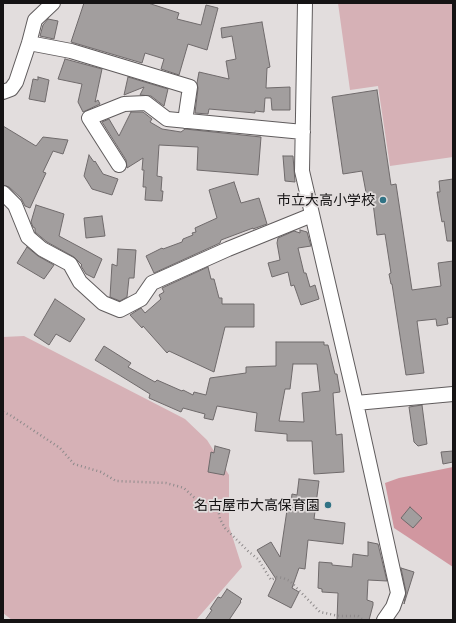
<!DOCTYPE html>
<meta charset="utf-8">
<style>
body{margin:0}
#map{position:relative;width:456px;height:623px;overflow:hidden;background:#e2dddd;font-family:Georgia,serif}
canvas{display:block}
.frame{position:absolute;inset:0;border:4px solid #151314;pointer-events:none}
</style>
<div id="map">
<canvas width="456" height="623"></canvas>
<div class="frame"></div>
</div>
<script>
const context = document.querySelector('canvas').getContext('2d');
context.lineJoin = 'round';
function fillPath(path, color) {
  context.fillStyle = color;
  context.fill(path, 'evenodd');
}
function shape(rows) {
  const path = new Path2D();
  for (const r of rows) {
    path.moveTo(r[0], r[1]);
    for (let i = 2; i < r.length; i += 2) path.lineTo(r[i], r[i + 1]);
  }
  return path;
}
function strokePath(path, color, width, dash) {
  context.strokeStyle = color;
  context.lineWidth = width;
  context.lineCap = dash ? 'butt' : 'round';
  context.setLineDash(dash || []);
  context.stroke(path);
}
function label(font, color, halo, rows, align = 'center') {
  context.font = font + ' Georgia,"Noto Sans JP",serif';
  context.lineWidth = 3.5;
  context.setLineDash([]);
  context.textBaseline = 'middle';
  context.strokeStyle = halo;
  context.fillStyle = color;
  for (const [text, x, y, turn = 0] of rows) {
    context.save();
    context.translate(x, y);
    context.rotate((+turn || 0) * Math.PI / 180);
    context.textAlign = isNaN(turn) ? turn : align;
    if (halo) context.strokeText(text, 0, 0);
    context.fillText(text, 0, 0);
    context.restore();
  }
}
const green = shape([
 [338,3,453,3,453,157,390,166,378,86,350,90],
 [24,336,185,419,207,440,229,475,229,526,242,567,196,620,12,620,3,613,3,337]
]);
const forest = shape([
 [453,467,453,567,394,528,385,483,399,478]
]);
const building = shape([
 [84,3,148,3,179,13,177,19,201,25,206,5,218,8,207,50,188,44,179,75,161,69,164,59,145,53,142,63,71,42,84,3],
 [48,19,58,21,54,39,40,36,43,25,48,19],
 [262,22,270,67,267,68,266,88,290,87,290,110,272,110,271,98,265,98,264,112,255,111,255,113,209,109,208,114,195,113,198,88,197,83,199,72,229,79,226,61,236,59,232,36,222,38,221,28,262,22],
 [65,59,102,69,95,102,98,100,100,104,83,112,78,102,82,84,58,79,65,59],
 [38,77,49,80,45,102,29,99,33,79,38,80,38,77],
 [128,77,168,89,164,106,151,96,140,95,144,87,124,95,128,77],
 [377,90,391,185,396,184,412,290,441,286,438,263,453,261,453,317,447,318,448,324,437,326,436,319,417,321,424,373,406,375,392,284,391,284,389,274,391,273,385,234,377,235,373,203,368,203,362,171,343,174,332,97,377,90],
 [131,112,143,112,152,119,150,122,162,129,181,132,185,129,261,137,258,175,197,170,198,147,159,145,157,176,162,177,161,191,163,191,162,201,145,200,146,187,143,187,144,170,142,170,143,158,127,168,126,160,102,122,109,119,119,136,131,112],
 [3,126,36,146,43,137,68,140,63,154,53,151,43,172,46,173,30,208,25,206,21,198,9,187,3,185,3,126],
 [89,155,94,162,95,161,103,174,118,179,112,195,92,189,84,176,89,155],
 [283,156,293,156,295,182,285,181,283,156],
 [453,179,453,241,447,241,444,221,442,222,440,211,437,192,440,192,439,181,453,179],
 [234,182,241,203,259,198,267,224,253,229,253,228,221,240,220,243,154,273,146,256,162,248,163,249,182,242,183,239,193,235,192,233,196,232,195,228,217,218,209,190,234,182],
 [36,205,64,214,59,236,102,259,94,278,86,274,81,266,82,265,74,257,47,242,35,232,35,228,33,227,31,222,36,205],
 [102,216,105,236,86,238,84,218,102,216],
 [300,230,307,232,311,246,298,248,304,273,306,273,310,287,315,285,319,299,301,305,294,285,291,286,288,272,272,277,268,263,280,260,277,243,278,238,294,231,300,233,300,230],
 [27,247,38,256,54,265,44,279,17,263,27,247],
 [118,249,136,250,134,278,129,278,127,297,120,301,110,297,112,264,117,266,118,249],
 [208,267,211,279,214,279,219,298,222,298,222,304,254,304,254,327,225,327,214,372,169,351,167,353,143,326,142,328,130,315,141,308,145,313,161,299,159,295,164,292,162,288,208,267],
 [55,299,85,319,70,342,56,334,49,345,34,335,55,299],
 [276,342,324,342,324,345,328,345,335,374,337,374,340,392,333,393,336,435,342,434,344,472,314,474,312,441,287,441,287,434,255,431,257,413,217,406,213,420,204,418,205,414,183,408,181,412,149,398,150,394,95,360,104,346,131,363,128,367,155,382,157,380,182,391,183,390,193,395,194,392,206,395,210,378,246,373,246,367,276,366,276,342],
 [293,364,317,364,320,391,302,393,304,422,279,421,285,389,290,389,293,364],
 [422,405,427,444,418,446,414,442,409,407,422,405],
 [215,446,230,450,224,475,208,472,211,452,214,453,215,446],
 [453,451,453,462,443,464,441,452,453,451],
 [299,479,319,481,314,519,345,523,343,544,308,540,305,569,299,568,292,588,299,592,291,608,268,596,276,579,257,550,271,542,280,557,287,510,290,511,292,494,297,495,299,479],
 [410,507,422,518,413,528,401,518,410,507],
 [368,542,378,544,387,581,368,580,367,600,373,602,373,605,369,620,337,620,338,593,322,592,322,589,318,588,319,562,332,563,332,565,352,567,353,554,368,556,368,542],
 [401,568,414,572,404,604,406,592,401,568],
 [227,589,242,599,240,601,241,602,229,620,205,620,212,610,210,609,218,597,221,598,227,589]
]);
const path = shape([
 [3,412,10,415,60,448,74,464,101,472,116,481,166,483,177,486,184,488,200,503,206,505,217,504,220,519,225,528,249,552,258,559,271,580,277,577,283,578,290,581,320,612,339,616,358,616,363,620]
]);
const minor = shape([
 [305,3,302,171,356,403,398,593,393,607,384,620],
 [29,43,71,51,190,87,185,121],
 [3,92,11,89,16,82,29,43,35,20,53,3],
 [119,165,89,118,124,104,146,103,167,119,303,132],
 [3,193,15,205,28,237,42,249,70,264,80,282,103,303,120,310,141,299,152,283,228,249,312,215],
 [356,403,453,394]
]);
const markers = [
 [383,200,4,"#317385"],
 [328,505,4,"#317385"]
];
const poiNames = [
 ["市立大高小学校",375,200],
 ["名古屋市大高保育園",320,505]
];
fillPath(green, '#d6b1b6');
fillPath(forest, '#d197a0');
fillPath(building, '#a29e9e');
strokePath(building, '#6f6a6b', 1);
strokePath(minor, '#605c5d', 16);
strokePath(path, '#8e8a8b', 2.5, [1, 3]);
strokePath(minor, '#fff', 14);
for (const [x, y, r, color] of markers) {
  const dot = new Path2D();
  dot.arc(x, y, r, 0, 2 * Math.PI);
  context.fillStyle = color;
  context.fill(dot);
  strokePath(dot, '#e2dddd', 1.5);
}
label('14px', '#151314', '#e2dddd', poiNames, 'right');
</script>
